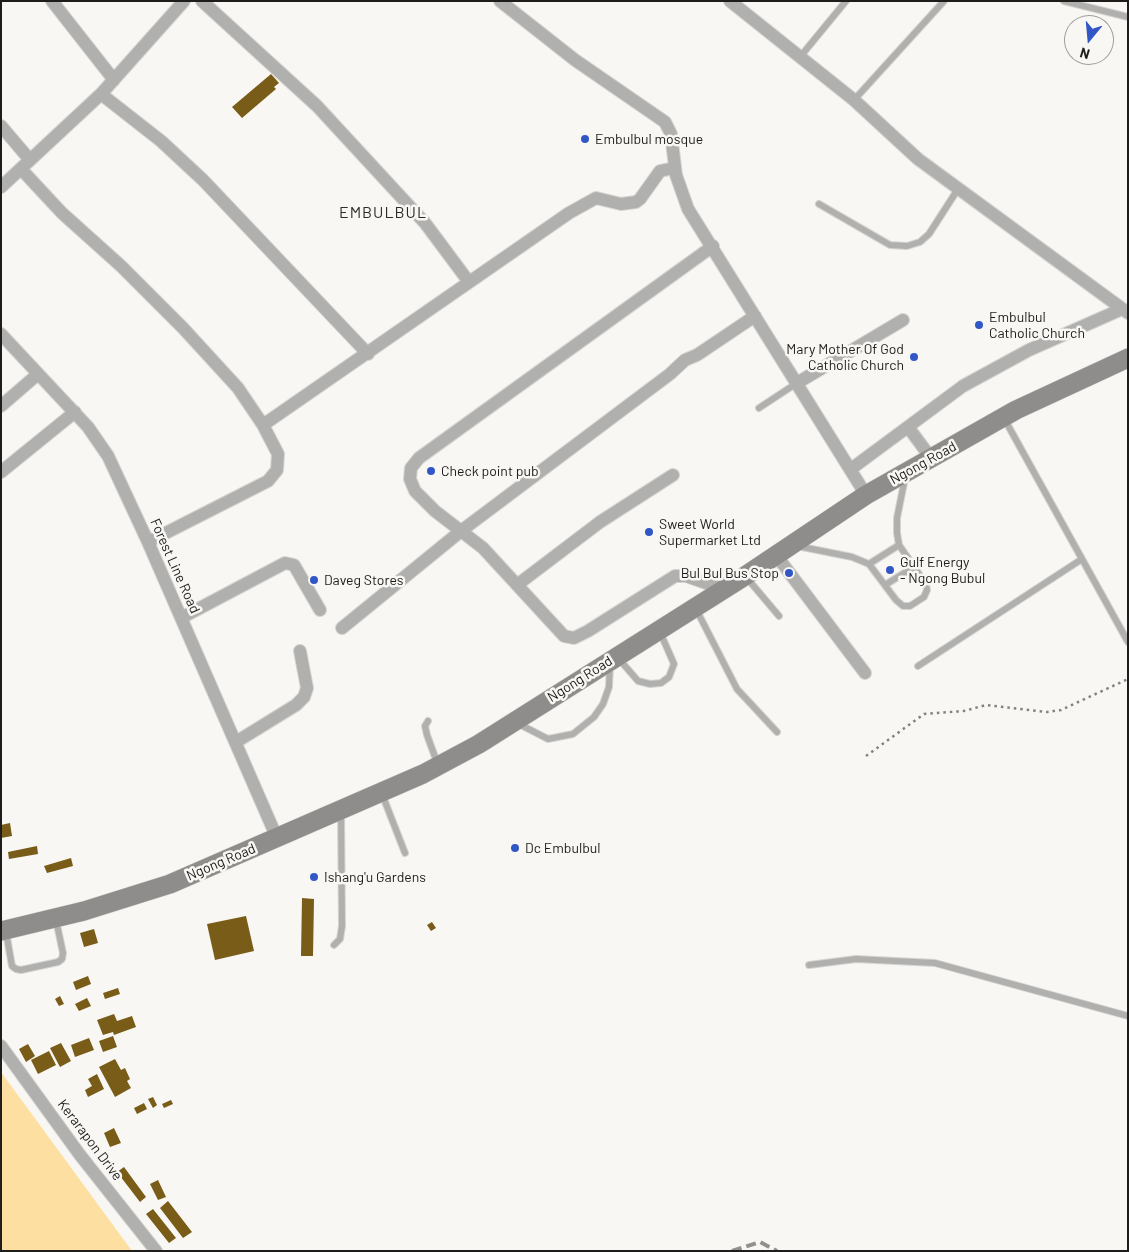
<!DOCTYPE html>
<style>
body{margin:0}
#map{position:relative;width:1129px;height:1252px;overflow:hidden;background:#f9f7f3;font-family:Barlow,sans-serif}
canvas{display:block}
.frame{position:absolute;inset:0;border:2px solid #1e1d1c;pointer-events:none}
.north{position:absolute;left:1064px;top:15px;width:50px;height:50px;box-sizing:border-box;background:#f9f7f3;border:1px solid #a1a09d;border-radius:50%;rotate:197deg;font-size:14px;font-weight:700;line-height:20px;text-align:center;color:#1e1d1c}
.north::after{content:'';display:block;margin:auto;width:18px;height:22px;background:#3157c7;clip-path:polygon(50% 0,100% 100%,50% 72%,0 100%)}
</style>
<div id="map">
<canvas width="1129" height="1252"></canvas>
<div class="frame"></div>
<div class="north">N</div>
</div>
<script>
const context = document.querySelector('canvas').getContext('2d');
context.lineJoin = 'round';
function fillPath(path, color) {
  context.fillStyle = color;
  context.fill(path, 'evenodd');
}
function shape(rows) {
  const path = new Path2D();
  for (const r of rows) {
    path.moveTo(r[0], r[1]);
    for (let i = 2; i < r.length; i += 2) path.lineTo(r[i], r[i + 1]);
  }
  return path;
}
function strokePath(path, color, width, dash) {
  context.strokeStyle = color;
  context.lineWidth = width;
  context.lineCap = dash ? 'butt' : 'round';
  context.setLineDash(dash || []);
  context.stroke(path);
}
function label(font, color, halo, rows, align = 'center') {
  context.font = font + ' Barlow,sans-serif';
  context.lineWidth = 5;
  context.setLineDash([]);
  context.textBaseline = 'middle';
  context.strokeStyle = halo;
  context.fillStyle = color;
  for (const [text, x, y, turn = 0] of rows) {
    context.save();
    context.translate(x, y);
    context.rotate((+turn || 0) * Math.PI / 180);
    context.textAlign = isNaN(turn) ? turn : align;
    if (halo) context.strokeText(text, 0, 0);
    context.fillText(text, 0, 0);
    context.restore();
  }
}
const green = shape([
 [1,1072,132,1251,1,1251]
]);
const building = shape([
 [271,74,279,83,274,87,276,89,242,118,232,107],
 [10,823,12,836,1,838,1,825],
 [37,846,38,854,9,859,8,852],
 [71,858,73,866,47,873,44,866],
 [302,898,314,899,313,956,301,956],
 [246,916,254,951,215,960,207,924],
 [432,922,436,928,431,931,427,925],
 [94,929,98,943,84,947,80,933],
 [88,976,91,984,76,990,73,982],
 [118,988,120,994,105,999,103,993],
 [60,996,64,1004,59,1006,55,999],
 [87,998,91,1006,79,1011,75,1004],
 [114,1014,117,1021,132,1016,136,1027,114,1035,113,1032,103,1035,97,1020],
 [113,1036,117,1047,103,1052,99,1041],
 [89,1038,94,1050,75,1057,71,1045],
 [61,1043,71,1061,60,1067,50,1048],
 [28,1044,35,1056,26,1062,19,1049],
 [49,1051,56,1065,38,1074,31,1060],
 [115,1059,121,1070,125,1068,130,1079,127,1081,131,1088,115,1097,99,1067],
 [97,1074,104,1089,88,1097,85,1090,92,1086,88,1079],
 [153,1097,157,1105,153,1108,148,1099],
 [171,1100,173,1104,164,1108,162,1104],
 [144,1103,147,1109,137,1114,134,1108],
 [114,1128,121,1143,110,1147,104,1133],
 [124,1167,146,1197,140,1202,117,1172],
 [158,1180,166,1197,158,1200,150,1184],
 [168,1201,192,1232,183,1238,160,1208],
 [153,1209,176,1238,169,1243,146,1214]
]);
const path = shape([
 [866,756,924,714,964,711,986,705,1047,712,1061,710,1128,679]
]);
const lane = shape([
 [1064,1,1128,17],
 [800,57,846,1],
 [854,100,944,1],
 [819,204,890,245,907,246,920,242,929,234,958,189],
 [759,408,797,383],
 [1005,420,1128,642],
 [797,546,852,557,869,564,896,600,903,606,910,606,924,597,927,590,926,584,899,545,897,533,897,518,905,478],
 [869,564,899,545],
 [746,577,779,616],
 [885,585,914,567],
 [696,609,737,689,777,732],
 [619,659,638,681,650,684,661,683,669,677,674,664,660,632],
 [918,666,1082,559],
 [428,721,425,726,427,735,438,765],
 [517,723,548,739,573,734,594,717,603,704,609,687,610,664],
 [382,794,405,853],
 [6,932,12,966,16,969,21,970,58,962,62,959,63,953,56,920],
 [334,945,340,939,342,926,341,811],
 [809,965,856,959,935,963,1128,1016]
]);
const street = shape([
 [52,1,114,80],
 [202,1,317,106,425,223,469,282],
 [500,1,575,60,665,122,671,134,676,175,688,209,866,495],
 [730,1,854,100,918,159,1128,313],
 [101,94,161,141,203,180,368,354],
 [1,126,30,160],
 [21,169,62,213,121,266,183,328,238,388,263,425,278,454,277,470,268,481,148,542],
 [1,187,101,94,184,1],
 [713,246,419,458,411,468,410,479,415,491,435,511,483,548,564,636,574,638,588,631,675,576,686,576,723,589],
 [1,334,88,427,108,456,148,542,277,838],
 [797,383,903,320],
 [1,406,38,374],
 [263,425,569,213,596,198,621,204,636,202,640,199,660,171,674,168],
 [908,427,931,458],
 [851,469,963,386,1029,350,1122,309],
 [1,472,75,412],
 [776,555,865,673],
 [517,585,600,522,673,475],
 [181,618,285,563,294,565,320,610],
 [342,628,461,531,670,374,685,360,697,355,755,316],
 [236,742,296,705,304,697,307,688,300,651],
 [1,1046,80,1155,156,1251]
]);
const secondary = shape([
 [1,931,84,911,170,884,423,774,479,744,745,576,866,495,1016,410,1128,358]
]);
const rail = shape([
 [732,1251,760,1242,777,1251]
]);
const markers = [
 [585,139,5,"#3157c7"],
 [979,325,5,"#3157c7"],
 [914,357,5,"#3157c7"],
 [431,471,5,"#3157c7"],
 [649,532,5,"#3157c7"],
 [890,570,5,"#3157c7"],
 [789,573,5,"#3157c7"],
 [314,580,5,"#3157c7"],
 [515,848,5,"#3157c7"],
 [314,877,5,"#3157c7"]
];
const poiNames = [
 ["Embulbul mosque",595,139],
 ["Embulbul",989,317],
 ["Catholic Church",989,333],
 ["Mary Mother Of God",904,349,"right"],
 ["Catholic Church",904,365,"right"],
 ["Check point pub",441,471],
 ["Sweet World",659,524],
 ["Supermarket Ltd",659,540],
 ["Gulf Energy",900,562],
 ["- Ngong Bubul",900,578],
 ["Bul Bul Bus Stop",779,573,"right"],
 ["Daveg Stores",324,580],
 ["Dc Embulbul",525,848],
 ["Ishang'u Gardens",324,877]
];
const streetNames = [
 ["Ngong Road",923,463,-29],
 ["Forest Line Road",175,566,66],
 ["Ngong Road",580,679,-32],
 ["Ngong Road",221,862,-23],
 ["Kerarapon Drive",90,1140,53]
];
const quarterNames = [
 ["EMBULBUL",383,213]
];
fillPath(green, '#fcdfa1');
fillPath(building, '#785c17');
strokePath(lane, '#d6d4d1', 8);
strokePath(street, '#d6d4d1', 14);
strokePath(secondary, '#d6d4d1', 20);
strokePath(path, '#848280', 2.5, [2.5, 4]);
strokePath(lane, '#b0b0ae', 6);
strokePath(street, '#b0b0ae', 12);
strokePath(secondary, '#8e8d8b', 19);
strokePath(rail, '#91908d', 4, [10, 5]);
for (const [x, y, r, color] of markers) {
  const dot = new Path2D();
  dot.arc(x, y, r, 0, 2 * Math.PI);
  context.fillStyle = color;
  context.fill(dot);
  strokePath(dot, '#f9f7f3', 2);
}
label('14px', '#1e1d1c', '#f9f7f3', poiNames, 'left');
label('14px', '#1e1d1c', '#f9f7f3', streetNames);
context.letterSpacing = '1px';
label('16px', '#2d2c29', '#f9f7f3', quarterNames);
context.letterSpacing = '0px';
</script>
